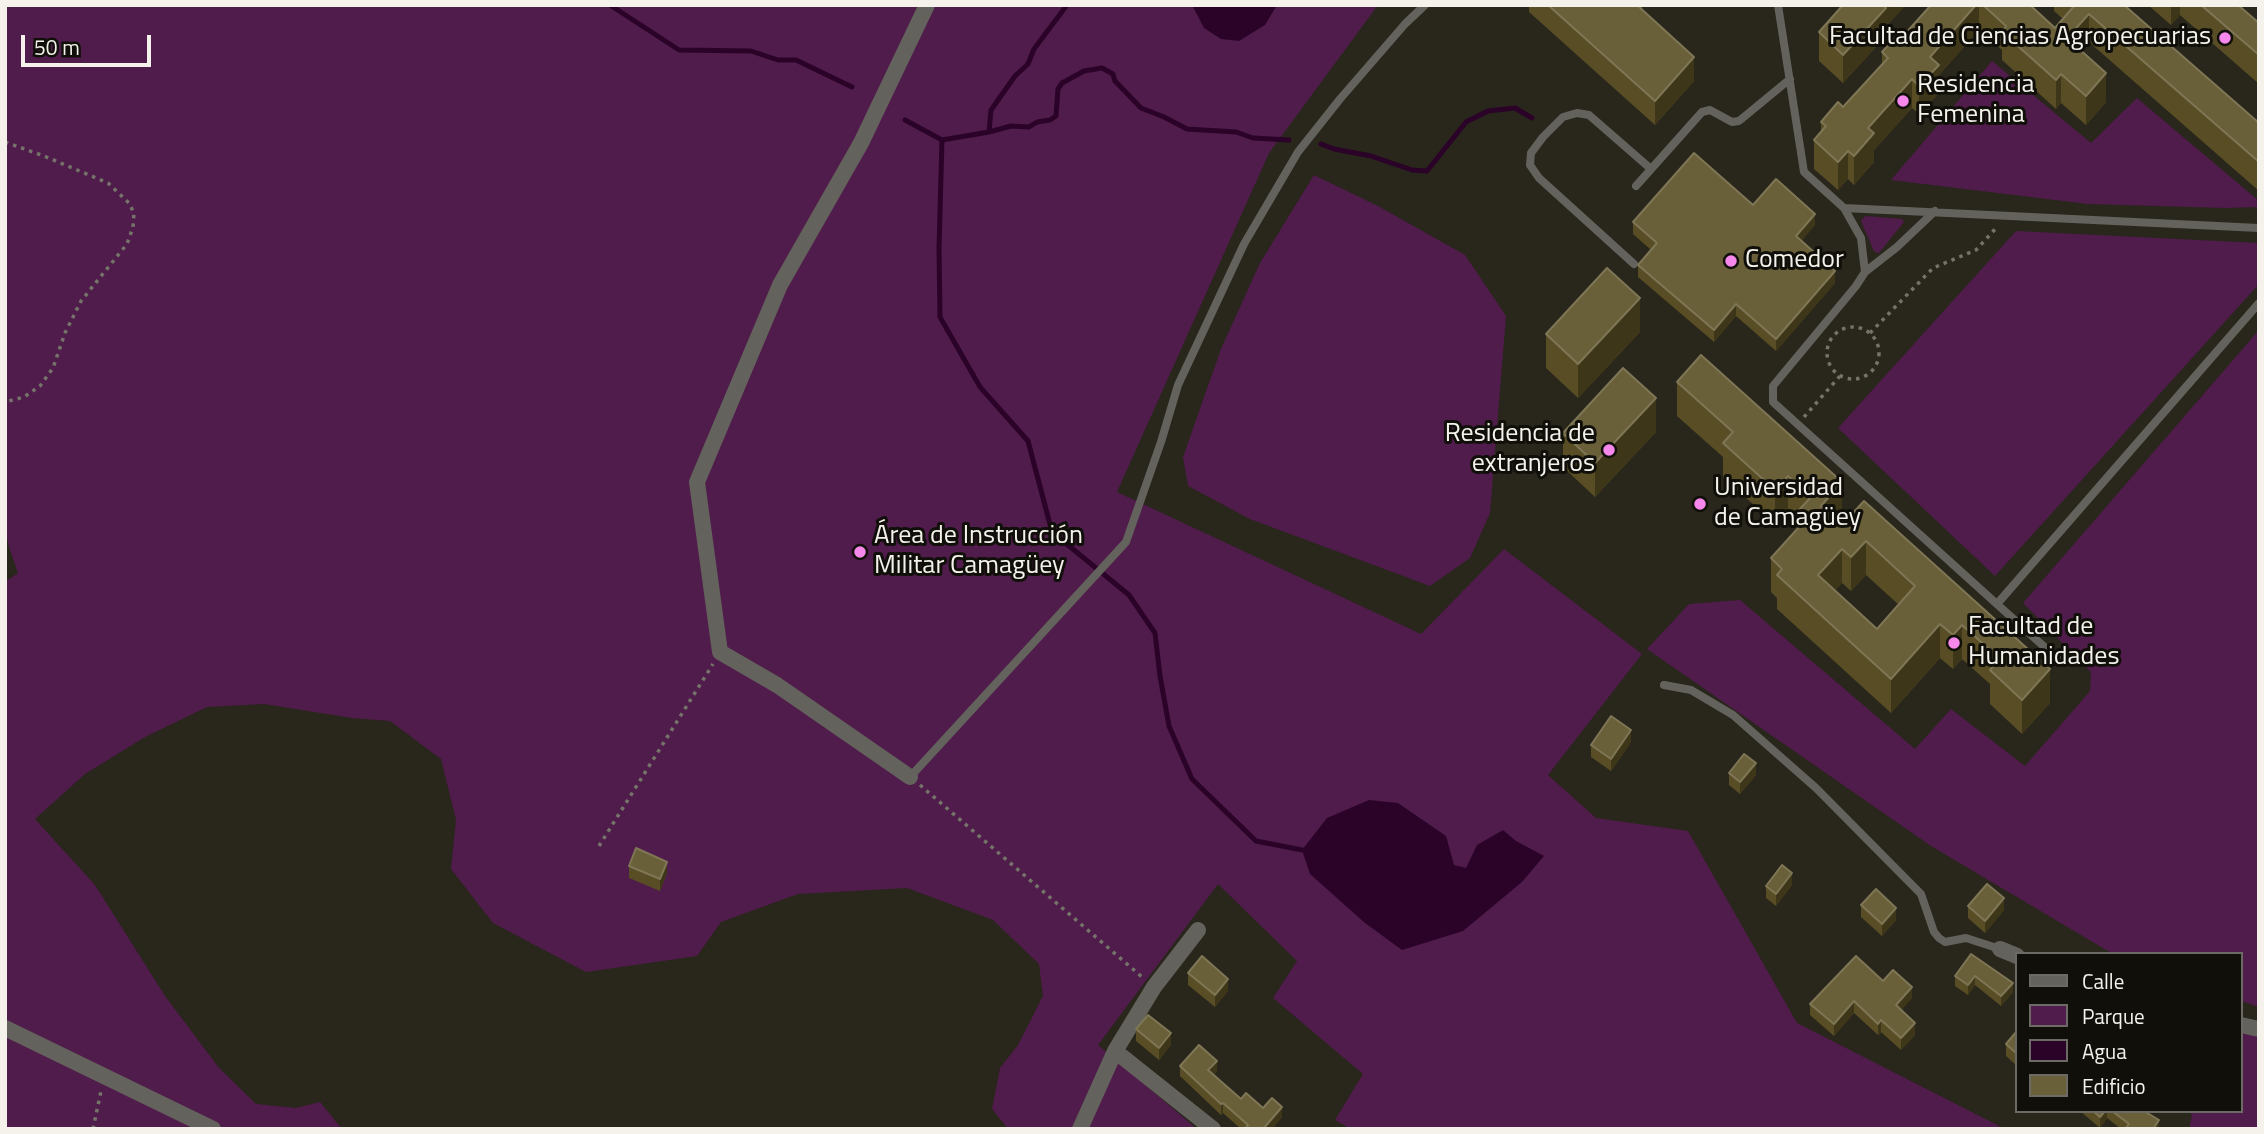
<!DOCTYPE html>
<meta charset="utf-8">
<style>
body{margin:0}
#map{position:relative;width:2264px;height:1134px;overflow:hidden;background:#29261c;font-family:"Titillium Web",sans-serif}
canvas{display:block}
.frame{position:absolute;inset:0;border:7px solid #f4f2eb;pointer-events:none}
.legend{position:absolute;left:2015px;top:952px;width:228px;height:161px;box-sizing:border-box;background:#100f0a;border:2px solid #6b6a64;margin:0;padding:9px 12px;list-style:none;font-size:21px;color:#f4f2eb}
.legend li{display:flex;align-items:center;gap:14px;height:35px}
.legend b{width:35px;border:2px solid #6b6a64}
.scale{position:absolute;left:21px;top:35px;width:130px;height:32px;box-sizing:border-box;border:4px solid #f4f2eb;border-top:0;padding-left:9px;font-size:21px;line-height:24px;white-space:nowrap;color:#f4f2eb;-webkit-text-stroke:5px #100f0a;paint-order:stroke}
</style>
<div id="map">
<canvas width="2264" height="1134"></canvas>
<div class="frame"></div>
<ul class="legend">
<li><b style="height:9px;background:#63625c"></b>Calle</li>
<li><b style="height:19px;background:#501c4b"></b>Parque</li>
<li><b style="height:19px;background:#2b0328"></b>Agua</li>
<li><b style="height:19px;background:#695f39"></b>Edificio</li>
</ul>
<div class="scale">50 m</div>
</div>
<script>
const context = document.querySelector('canvas').getContext('2d');
context.lineJoin = 'round';
function fillPath(path, color) {
  context.fillStyle = color;
  context.fill(path, 'evenodd');
}
function shape(rows) {
  const path = new Path2D();
  for (const r of rows) {
    if (r.length === 3) {
      path.moveTo(r[0] + r[2], r[1]);
      path.arc(r[0], r[1], r[2], 0, 2 * Math.PI);
      continue;
    }
    path.moveTo(r[0], r[1]);
    for (let i = 2; i < r.length; i += 2) path.lineTo(r[i], r[i + 1]);
  }
  return path;
}
function strokePath(path, color, width, dash) {
  context.strokeStyle = color;
  context.lineWidth = width;
  context.lineCap = dash ? 'butt' : 'round';
  context.setLineDash(dash || []);
  context.stroke(path);
}
function label(font, color, halo, rows, align = 'center') {
  context.font = font + ' "Titillium Web",sans-serif';
  context.lineWidth = 6;
  context.setLineDash([]);
  context.textBaseline = 'middle';
  context.strokeStyle = halo;
  context.fillStyle = color;
  for (const [text, x, y, turn = 0] of rows) {
    context.save();
    context.translate(x, y);
    context.rotate((+turn || 0) * Math.PI / 180);
    context.textAlign = isNaN(turn) ? turn : align;
    if (halo) context.strokeText(text, 0, 0);
    context.fillText(text, 0, 0);
    context.restore();
  }
}
const green = shape([
 [5,5,1378,5,1269,153,1117,492,1421,634,1504,549,1642,654,1548,775,1596,818,1688,831,1797,1023,2005,1129,1351,1129,1335,1120,1363,1074,1273,998,1297,961,1218,884,1098,1045,1197,1129,1008,1129,992,1109,1000,1068,1018,1045,1043,996,1039,964,993,920,907,888,798,894,721,922,697,956,586,972,493,923,451,869,456,820,441,759,390,721,352,718,264,704,207,707,145,737,85,774,35,819,95,885,165,996,219,1068,256,1104,296,1108,320,1102,342,1129,5,1129,5,582,18,573,9,547,5,527],
 [1992,61,2091,143,2137,98,2259,201,2259,207,2226,208,2088,204,1891,180],
 [1314,175,1378,206,1465,255,1506,316,1490,513,1470,558,1430,586,1250,519,1188,486,1183,457,1221,349,1260,263],
 [1865,216,1902,219,1904,222,1879,253,1875,252,1873,249,1861,221],
 [2016,231,2259,243,2259,284,1995,576,1838,428],
 [2259,330,2259,1007,2241,1001,2241,954,2113,954,1931,846,1647,649,1689,604,1740,600,1915,749,1951,709,2025,766,2090,691,2091,672,2023,603],
 [2241,1029,2259,1034,2259,1129,2189,1129,2192,1115,2189,1111,2241,1111]
]);
const water = shape([
 [1192,5,1277,5,1265,25,1239,41,1221,39,1204,28],
 [1369,800,1398,803,1446,836,1454,865,1466,868,1477,845,1503,830,1516,841,1544,856,1522,882,1463,931,1402,950,1365,923,1310,874,1302,850,1327,818]
]);
const stream = shape([
 [610,5,679,50,751,51,778,60,796,60,852,87],
 [905,120,942,140,989,132,1011,126,1029,127,1037,122,1050,120,1056,116,1058,89,1062,83,1084,71,1102,68,1113,74,1115,81,1141,108,1164,117,1187,129,1236,132,1253,138,1289,140],
 [989,132,991,110,1015,76,1028,64,1034,49,1067,5],
 [942,140,939,248,940,317,980,387,1028,441,1052,532,1129,595,1155,633,1160,676,1169,726,1192,779,1256,841,1302,850],
 [1321,144,1334,149,1371,156,1412,170,1427,171,1466,122,1488,111,1515,108,1532,118]
]);
const path = shape([
 [5,142,44,156,108,183,129,203,134,213,133,227,127,244,81,301,65,333,53,368,40,386,24,397,5,402],
 [1853,353,26],
 [1870,333,1933,268,1976,250,1998,226],
 [1804,417,1840,376],
 [920,785,1142,977],
 [599,846,713,664],
 [93,1129,101,1091]
]);
const service = shape([
 [1778,5,1804,172,1844,208,1861,238,1865,272],
 [1636,186,1702,112,1710,110,1732,122,1739,121,1790,79],
 [1844,208,2259,228],
 [1935,211,1897,247,1865,272,1856,286,1773,386,1773,402,2060,661],
 [1634,264,1539,178,1530,165,1531,153,1543,137,1563,117,1577,113,1589,115,1651,169],
 [1997,604,2259,303],
 [1664,685,1691,690,1733,715,1816,788,1921,894,1934,932,1939,938,1945,942,1966,938,2000,949],
 [910,777,1126,542,1161,442,1178,385,1244,244,1298,152,1340,99,1405,24,1425,5]
]);
const minor = shape([
 [910,777,777,685,720,652,697,482,780,285,861,143,927,5],
 [2000,949,2017,956],
 [2241,1025,2259,1029],
 [5,1028,213,1129],
 [1115,1051,1213,1129],
 [1080,1129,1115,1051,1154,987,1198,930]
]);
const wall = shape([
 [1529,5,1644,5,1641,9,1694,81,1655,125,1529,12],
 [1931,5,2030,5,2055,28,2063,19,2054,11,2054,5,2124,5,2259,123,2259,191,2089,42,2081,51,2106,102,2086,125,2061,103,2056,109,2002,60,2002,50,1979,30,1939,75,1939,93,1919,114,1912,108,1874,150,1874,162,1854,185,1848,179,1838,190,1814,169,1814,140,1821,132,1821,122,1843,107,1882,64,1882,52,1905,34],
 [2148,5,2238,5,2259,23,2259,84,2180,15,2171,25],
 [1886,27,1886,36,1843,83,1819,61,1819,32],
 [1753,205,1815,225,1801,241,1835,283,1776,351,1736,316,1714,342,1638,277,1638,265,1651,250,1633,234,1633,222],
 [1640,332,1578,398,1546,368,1546,334],
 [1677,382,1842,516,1838,521,1842,525,1864,501,2050,703,2022,734,1990,704,1990,684,1962,659,1953,669,1940,658,1891,713,1777,609,1777,598,1771,592,1771,558,1799,527,1799,520,1788,510,1775,524,1723,477,1723,457,1677,416],
 [1866,575,1899,605,1877,629,1835,590,1842,583,1851,591],
 [1656,432,1595,497,1563,467,1563,433],
 [1631,742,1611,771,1591,757,1591,745],
 [1729,773,1756,775,1740,794,1729,785],
 [629,866,667,873,660,891,629,878],
 [1792,885,1776,906,1766,898,1766,886],
 [1861,905,1896,920,1882,936,1861,917],
 [1968,906,2004,910,1985,933,1968,918],
 [1971,954,2013,992,2001,1006,1975,985,1968,995,1955,986,1955,976],
 [1188,973,1228,991,1215,1007,1188,985],
 [1883,981,1912,998,1901,1010,1915,1035,1901,1050,1881,1032,1878,1035,1854,1013,1834,1036,1810,1015,1810,1004],
 [1136,1029,1171,1045,1159,1060,1136,1041],
 [2017,1031,2017,1066,2006,1056,2006,1044],
 [1180,1066,1217,1071,1213,1075,1241,1099,1282,1117,1272,1129,1241,1129,1223,1113,1221,1115,1180,1076],
 [2080,1111,2144,1111,2159,1129,2121,1129,2107,1118,2100,1128]
]);
const shadedWall = shape([
 [1882,5,1906,5,1886,27,1886,36,1843,83,1843,55],
 [1976,5,1979,5,1979,30,1939,75,1939,93,1919,114,1919,86,1930,57],
 [2171,5,2180,5,2180,15,2171,25],
 [2089,14,2089,42,2067,67,2067,38],
 [1694,57,1694,81,1655,125,1655,101],
 [2106,73,2106,102,2086,125,2086,96],
 [2061,74,2061,103,2056,109,2056,80],
 [1912,79,1912,108,1874,150,1874,162,1854,185,1854,156,1868,128],
 [1848,151,1848,179,1838,190,1838,162],
 [1815,214,1815,225,1796,248,1796,236],
 [1835,271,1835,283,1776,351,1776,339],
 [1640,298,1640,332,1578,398,1578,364],
 [1736,304,1736,316,1714,342,1714,330],
 [1656,398,1656,432,1595,497,1595,463],
 [1788,476,1788,510,1775,524,1775,490],
 [1842,482,1842,516,1821,540,1821,506],
 [1866,541,1866,575,1851,591,1851,557],
 [1842,549,1842,583,1818,609,1818,575],
 [1940,624,1940,658,1891,713,1891,679],
 [1962,625,1962,659,1953,669,1953,635],
 [2050,669,2050,703,2022,734,2022,700],
 [1631,730,1631,742,1611,771,1611,759],
 [1756,763,1756,775,1740,794,1740,782],
 [667,862,667,873,660,891,660,879],
 [1792,873,1792,885,1776,906,1776,894],
 [2004,898,2004,910,1985,933,1985,921],
 [1896,908,1896,920,1882,936,1882,924],
 [1975,976,1975,985,1968,995,1968,985],
 [1228,979,1228,991,1215,1007,1215,995],
 [2013,983,2013,992,2001,1006,2001,996],
 [1912,987,1912,998,1896,1016,1896,1005],
 [1854,1001,1854,1013,1834,1036,1834,1024],
 [1881,1020,1881,1032,1878,1035,1878,1024],
 [1915,1023,1915,1035,1901,1050,1901,1038],
 [1171,1033,1171,1045,1159,1060,1159,1048],
 [1217,1061,1217,1071,1208,1080,1208,1070],
 [1223,1103,1223,1113,1221,1115,1221,1104],
 [1282,1107,1282,1117,1272,1129,1263,1129],
 [2105,1111,2107,1111,2107,1118,2100,1128,2100,1117],
 [2159,1120,2159,1129,2153,1129]
]);
const building = shape([
 [1548,5,1637,5,1694,57,1655,101,1548,5],
 [1843,5,1883,5,1886,8,1843,55,1819,32,1843,5],
 [1931,5,1976,5,1930,57,1939,65,1919,86,1912,79,1868,128,1874,133,1854,156,1848,151,1838,162,1814,140,1826,126,1821,122,1838,102,1843,107,1888,58,1882,52,1901,31,1905,34,1931,5],
 [1983,5,2030,5,2055,28,2075,5,2124,5,2259,123,2259,162,2089,14,2067,38,2106,73,2086,96,2061,74,2056,80,2002,32,2006,26,1983,5],
 [2201,5,2238,5,2259,23,2259,55,2201,5],
 [1694,153,1753,205,1776,179,1815,214,1796,236,1835,271,1776,339,1736,304,1714,330,1638,265,1657,243,1633,222,1694,153],
 [1607,268,1640,298,1578,364,1546,334,1607,268],
 [1701,355,1842,482,1821,506,1842,525,1864,501,2050,669,2022,700,1990,670,2000,659,1962,625,1953,635,1940,624,1891,679,1777,575,1782,569,1771,558,1808,517,1799,510,1811,497,1788,476,1775,490,1723,443,1733,432,1677,382,1701,355],
 [1866,541,1915,586,1877,629,1818,575,1842,549,1851,557,1866,541],
 [1623,368,1656,398,1595,463,1563,433,1623,368],
 [1611,716,1631,730,1611,759,1591,745,1611,716],
 [1744,754,1756,763,1740,782,1729,773,1744,754],
 [636,848,667,862,660,879,629,866,636,848],
 [1782,865,1792,873,1776,894,1766,886,1782,865],
 [1987,884,2004,898,1985,921,1968,906,1987,884],
 [1876,889,1896,908,1882,924,1861,905,1876,889],
 [1971,954,2013,983,2001,996,1975,976,1968,985,1955,976,1971,954],
 [1202,956,1228,979,1215,995,1188,973,1202,956],
 [1856,956,1883,981,1893,970,1912,987,1896,1005,1915,1023,1901,1038,1881,1020,1878,1024,1854,1001,1834,1024,1810,1004,1856,956],
 [1148,1015,1171,1033,1159,1048,1136,1029,1148,1015],
 [2017,1031,2017,1054,2006,1044,2017,1031],
 [1199,1045,1217,1061,1208,1070,1241,1099,1246,1093,1263,1108,1272,1098,1282,1107,1263,1129,1245,1129,1248,1125,1223,1103,1221,1104,1180,1066,1199,1045],
 [2093,1111,2105,1111,2100,1117,2093,1111],
 [2112,1111,2144,1111,2159,1120,2153,1129,2127,1129,2126,1128,2129,1124,2112,1111]
]);
const markers = [
 [2225,38,7,"#f788eb"],
 [1903,101,7,"#f788eb"],
 [1731,261,7,"#f788eb"],
 [1609,450,7,"#f788eb"],
 [1700,504,7,"#f788eb"],
 [860,552,7,"#f788eb"],
 [1954,643,7,"#f788eb"]
];
const poiNames = [
 ["Facultad de Ciencias Agropecuarias",2211,38,"right"],
 ["Residencia",1917,86],
 ["Femenina",1917,116],
 ["Comedor",1745,261],
 ["Residencia de",1595,435,"right"],
 ["extranjeros",1595,465,"right"],
 ["Universidad",1714,489],
 ["de Camagüey",1714,519],
 ["Área de Instrucción",874,537],
 ["Militar Camagüey",874,567],
 ["Facultad de",1968,628],
 ["Humanidades",1968,658]
];
fillPath(green, '#501c4b');
fillPath(water, '#2b0328');
strokePath(stream, '#2b0328', 5);
strokePath(path, '#75736a', 3.5, [3.5, 5]);
strokePath(service, '#63625c', 8);
strokePath(minor, '#63625c', 16);
fillPath(wall, '#584d24');
fillPath(shadedWall, '#3e3618');
fillPath(building, '#695f39');
strokePath(building, '#7e7655', 2);
for (const [x, y, r, color] of markers) {
  const dot = new Path2D();
  dot.arc(x, y, r, 0, 2 * Math.PI);
  context.fillStyle = color;
  context.fill(dot);
  strokePath(dot, '#100f0a', 2.5);
}
label('26px', '#f4f2eb', '#100f0a', poiNames, 'left');
</script>
